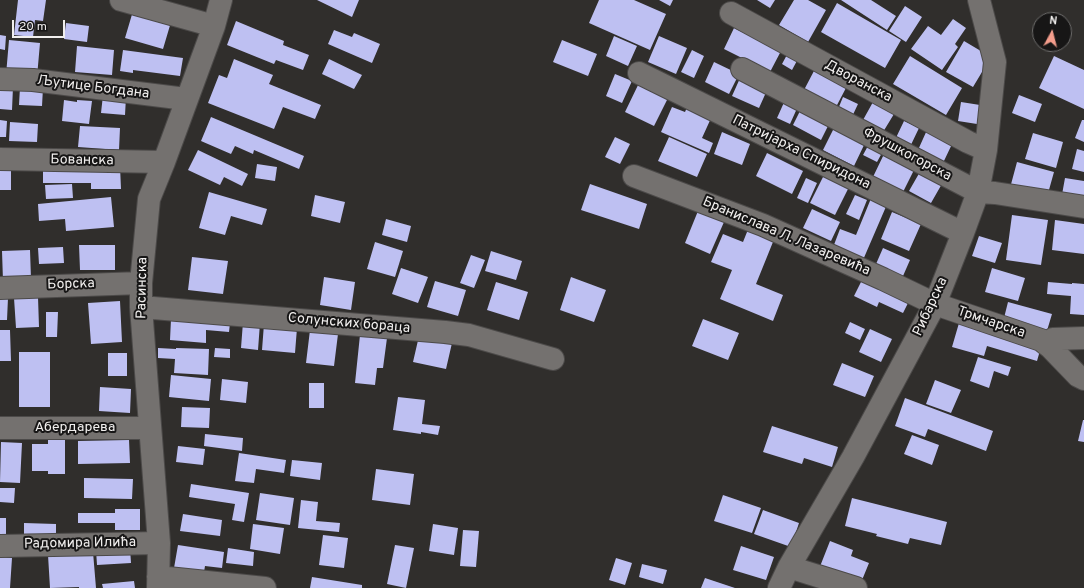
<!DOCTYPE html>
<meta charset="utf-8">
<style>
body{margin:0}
#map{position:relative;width:1084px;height:588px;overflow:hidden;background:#302e2c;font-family:Overpass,sans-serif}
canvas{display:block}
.north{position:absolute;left:1032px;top:12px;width:40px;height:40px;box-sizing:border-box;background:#171616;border:1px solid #6e6d6c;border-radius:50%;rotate:7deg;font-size:11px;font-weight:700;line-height:16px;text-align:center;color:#f1efee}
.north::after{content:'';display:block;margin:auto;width:14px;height:18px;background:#f49d8c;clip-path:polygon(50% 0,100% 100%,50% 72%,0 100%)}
.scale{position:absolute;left:12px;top:20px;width:53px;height:18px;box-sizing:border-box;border:2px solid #f1efee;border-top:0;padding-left:5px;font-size:12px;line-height:14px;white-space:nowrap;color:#f1efee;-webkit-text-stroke:3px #171616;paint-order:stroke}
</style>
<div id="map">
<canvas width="1084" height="588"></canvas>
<div class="north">N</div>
<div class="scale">20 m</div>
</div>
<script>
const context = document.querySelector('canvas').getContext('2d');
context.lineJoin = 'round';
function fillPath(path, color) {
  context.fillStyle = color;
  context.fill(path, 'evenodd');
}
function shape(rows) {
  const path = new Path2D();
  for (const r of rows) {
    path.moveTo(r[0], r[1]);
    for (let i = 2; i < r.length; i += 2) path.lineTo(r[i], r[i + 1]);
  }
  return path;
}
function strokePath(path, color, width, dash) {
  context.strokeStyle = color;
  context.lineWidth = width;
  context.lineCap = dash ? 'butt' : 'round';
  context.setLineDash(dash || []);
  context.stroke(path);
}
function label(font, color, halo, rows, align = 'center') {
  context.font = font + ' Overpass,sans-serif';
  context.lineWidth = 4;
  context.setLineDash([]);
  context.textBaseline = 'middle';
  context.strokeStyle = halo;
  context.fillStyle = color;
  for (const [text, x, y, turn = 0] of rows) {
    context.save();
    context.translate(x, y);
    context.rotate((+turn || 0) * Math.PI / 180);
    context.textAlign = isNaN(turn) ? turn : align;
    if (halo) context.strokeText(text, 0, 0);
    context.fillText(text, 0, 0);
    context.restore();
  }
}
const building = shape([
 [18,0,46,0,43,21,35,20,33,37,14,35],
 [317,0,359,0,352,17],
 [599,0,634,0,666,14,650,50,589,23],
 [659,0,673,0,670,6],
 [757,0,775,0,770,8],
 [794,0,808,0,826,10,808,42,779,25],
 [841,0,871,0,896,16,887,30],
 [837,3,901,40,885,68,821,32],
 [905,6,922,17,906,42,889,31],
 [133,11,171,22,163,49,125,38],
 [953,19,966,28,955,44,958,47,942,70,911,49,928,26,941,35],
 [236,21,284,41,283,45,309,55,303,70,276,60,274,64,227,45],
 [66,23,89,26,87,42,64,39],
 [734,28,781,51,770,72,724,49],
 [334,30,352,37,354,33,380,44,372,63,328,44],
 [0,35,6,36,5,50,0,49],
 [614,36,637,46,628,66,606,56],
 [659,36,687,48,676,74,648,62],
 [9,40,40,43,37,77,6,75],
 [562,40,597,54,588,76,553,62],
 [964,41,991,57,973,87,946,72],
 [77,46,114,50,112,75,75,72],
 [123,50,183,58,180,76,133,70,133,73,120,71],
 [692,50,704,56,694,78,681,72],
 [789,51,799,57,792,70,782,64],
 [910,56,962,88,946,115,893,84],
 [1054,56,1084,70,1084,109,1039,88],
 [234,59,273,75,269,84,321,105,315,119,283,107,274,129,208,103,219,75,227,78],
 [329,59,362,75,354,89,322,74],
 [714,62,739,74,729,94,705,82],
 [815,69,847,86,836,107,804,90],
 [615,74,632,81,622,103,606,96],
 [741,76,768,88,759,108,732,96],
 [640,81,669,96,654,126,625,112],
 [0,86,13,87,12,110,0,109],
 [20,87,43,88,42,106,19,105],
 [103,95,126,97,125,115,101,113],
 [1019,95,1042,104,1035,122,1012,113],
 [843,97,858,104,850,121,836,114],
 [786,98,799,104,790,124,777,118],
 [64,100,77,102,77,100,92,101,89,124,62,121],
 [873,102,894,114,883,132,863,120],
 [961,102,980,105,977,124,958,121],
 [688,105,712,116,702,138,713,143,709,153,661,132,672,107,685,112],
 [802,107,830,122,821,140,793,125],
 [211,117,304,156,299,169,254,150,253,154,235,146,231,154,201,141],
 [0,120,7,121,6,137,0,137],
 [1082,120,1084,120,1084,142,1075,138],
 [904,121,919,128,908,151,893,144],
 [10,122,38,124,37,142,9,141],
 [80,126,120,128,119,150,78,147],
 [834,128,865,143,854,166,823,150],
 [927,130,953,142,943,163,918,150],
 [722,132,750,144,742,165,714,154],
 [1033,133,1063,142,1056,168,1025,159],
 [615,137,630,144,620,164,605,157],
 [669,137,707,154,697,177,658,161],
 [869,144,883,151,877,162,863,155],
 [1077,149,1084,151,1084,172,1072,169],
 [198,150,248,174,242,186,224,177,220,185,188,170],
 [885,152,915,168,902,194,872,179],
 [767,153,803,171,792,194,756,176],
 [1017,162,1054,172,1047,197,1010,188],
 [257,164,277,167,275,181,255,178],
 [43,166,120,166,121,189,91,189,91,183,43,183],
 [0,167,11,168,11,190,0,190],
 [921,170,943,182,931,203,909,191],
 [825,173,850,185,835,215,810,203],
 [806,178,817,183,808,203,797,198],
 [1065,178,1084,181,1084,203,1061,200],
 [72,184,73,198,46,199,45,185],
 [590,184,647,204,639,229,581,210],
 [209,192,267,209,262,225,231,216,225,235,199,228],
 [315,195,345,202,340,223,311,216],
 [855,195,867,200,859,220,846,214],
 [872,196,888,202,863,260,832,250,840,229,856,235],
 [111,197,114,227,66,231,65,219,39,221,38,204],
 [812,209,840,222,831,241,803,228],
 [698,211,724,222,710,254,685,243],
 [892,212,921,224,909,251,881,239],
 [1012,215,1048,220,1041,265,1006,260],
 [386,219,411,226,407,242,382,235],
 [1055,220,1084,224,1084,254,1052,250],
 [749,227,775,237,756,284,783,295,773,321,720,299,732,270,711,262,723,234,743,242],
 [979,236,1002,243,995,263,972,256],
 [375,242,403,251,395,277,367,269],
 [79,245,115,245,115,270,80,270],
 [63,247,64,263,39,264,38,248],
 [883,248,910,260,903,276,876,264],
 [30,250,31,279,3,281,2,251],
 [491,251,522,261,516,280,485,271],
 [471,255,485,260,474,288,460,283],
 [192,257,228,261,223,294,188,290],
 [401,268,428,277,418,303,392,294],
 [992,268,1025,278,1018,301,985,292],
 [864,276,910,299,903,313,879,302,877,307,854,296],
 [324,277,355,282,351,310,320,305],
 [571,277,606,290,594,322,560,310],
 [435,281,466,290,458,316,427,307],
 [496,282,528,292,519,320,487,310],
 [1048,282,1072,284,1072,283,1084,284,1084,315,1070,314,1071,296,1047,294],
 [38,297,39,327,16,328,14,298],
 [0,298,8,298,7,320,0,320],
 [120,301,122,342,91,344,88,303],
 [1008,302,1052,314,1046,334,1003,322],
 [46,312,58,312,57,337,46,337],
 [171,319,230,323,229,332,206,330,206,343,170,340],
 [703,319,739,333,728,360,692,346],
 [243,322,260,323,258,350,241,348],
 [850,322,865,329,860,340,845,333],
 [959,323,1041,347,1037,361,987,346,984,356,952,347],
 [264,324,297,328,295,353,262,350],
 [870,329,892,339,881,362,859,352],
 [0,330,10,330,11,361,0,361],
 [310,330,338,334,334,366,306,363],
 [360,335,387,338,383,368,377,368,375,385,355,383],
 [419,336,452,343,446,369,413,362],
 [158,348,176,349,176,348,209,349,208,375,174,373,175,359,158,358],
 [215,348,230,349,230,358,214,357],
 [19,352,50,352,50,407,19,407],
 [108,353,127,353,127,376,108,376],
 [978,357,1011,367,1008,376,994,371,989,388,970,381],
 [842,363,874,376,865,397,833,385],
 [171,375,211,379,209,401,169,397],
 [222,379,248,382,246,403,220,400],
 [935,380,961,390,951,413,926,404],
 [309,383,324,383,324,408,309,408],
 [100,387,131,389,130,413,99,411],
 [398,397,425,400,422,424,440,426,438,435,421,432,421,434,393,430],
 [905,398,993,431,986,451,928,429,925,437,895,426],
 [182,407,210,408,209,428,181,427],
 [1083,420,1084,420,1084,442,1078,441],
 [772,426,838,447,832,467,804,458,802,464,763,452],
 [205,434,243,438,242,451,204,446],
 [912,435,939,445,932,465,904,454],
 [48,439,65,439,65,474,48,474,48,471,32,471,32,444,48,444],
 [129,440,130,463,78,464,78,441],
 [1,442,22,443,20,483,0,482],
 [178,446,205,449,203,465,176,462],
 [239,453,286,460,284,473,256,469,254,483,235,481],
 [292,460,322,463,320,480,290,476],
 [376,469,414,474,410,505,372,500],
 [84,478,133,479,132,499,84,498],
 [191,484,249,493,244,522,232,520,235,504,189,497],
 [0,488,15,488,14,503,0,502],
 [260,493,294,498,290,525,256,520],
 [723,495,761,508,752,533,714,521],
 [852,498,947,522,941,545,910,538,908,544,876,536,877,534,845,526],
 [301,500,318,502,316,521,340,523,339,532,298,528],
 [115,509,140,509,140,530,115,530,115,523,78,523,78,513,115,513],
 [763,510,799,523,791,547,754,534],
 [183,514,222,520,220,536,180,531],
 [0,518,6,518,6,542,0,542],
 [24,523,56,524,56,542,24,541],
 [253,524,284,528,280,554,250,549],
 [433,524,458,528,454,555,429,551],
 [463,530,479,531,476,567,460,566],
 [323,535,348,538,344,568,319,565],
 [830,541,853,550,851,556,869,563,860,585,819,569],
 [178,545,224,552,222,568,205,566,204,572,174,568],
 [395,545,414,548,406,588,387,584],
 [741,546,774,557,766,580,733,570],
 [130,548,131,563,97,565,96,550],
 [228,548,254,552,253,566,226,563],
 [93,552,96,588,79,588,79,587,50,588,48,555],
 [0,557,12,558,10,588,0,588],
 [616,558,632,563,625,585,609,580],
 [642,564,667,570,663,584,639,577],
 [312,577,362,585,362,588,310,588],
 [705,578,735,588,701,588],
 [134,581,135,588,103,588,102,584]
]);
const minor = shape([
 [121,0,214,26],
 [731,13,968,142,986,150],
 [742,69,978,192,995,193,1084,207],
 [639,73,963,233],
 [0,79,33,80,186,99],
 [0,159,164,162],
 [634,176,763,225,883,279,935,304,1041,340,1051,348,1078,376,1084,379],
 [0,288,141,283],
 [141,307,445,332,469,335,553,359],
 [1046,344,1053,339,1084,338],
 [0,428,150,428],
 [0,546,159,543],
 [789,567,856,588],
 [158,577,265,588],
 [158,588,159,543,141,307,141,283,149,199,164,162,214,26,221,0],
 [779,588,789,567,853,457,935,304,963,233,978,192,986,150,995,62,979,0]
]);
const streetNames = [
 ["Дворанска",858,82,28],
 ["Љутице Богдана",93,88,7],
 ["Патријарха Спиридона",801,153,26],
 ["Фрушкогорска",907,155,28],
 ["Бованска",82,161,1],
 ["Бранислава Л. Лазаревића",786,237,23],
 ["Борска",71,285,-2],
 ["Расинска",143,288,-89],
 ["Рибарска",931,307,-65],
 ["Трмчарска",991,323,19],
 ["Солунских бораца",349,324,5],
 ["Абердарева",75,428],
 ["Радомира Илића",80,544,-1]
];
fillPath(building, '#bec0f2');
strokePath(minor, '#4c4a49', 24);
strokePath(minor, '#74716f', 22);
label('14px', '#f1efee', '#171616', streetNames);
</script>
